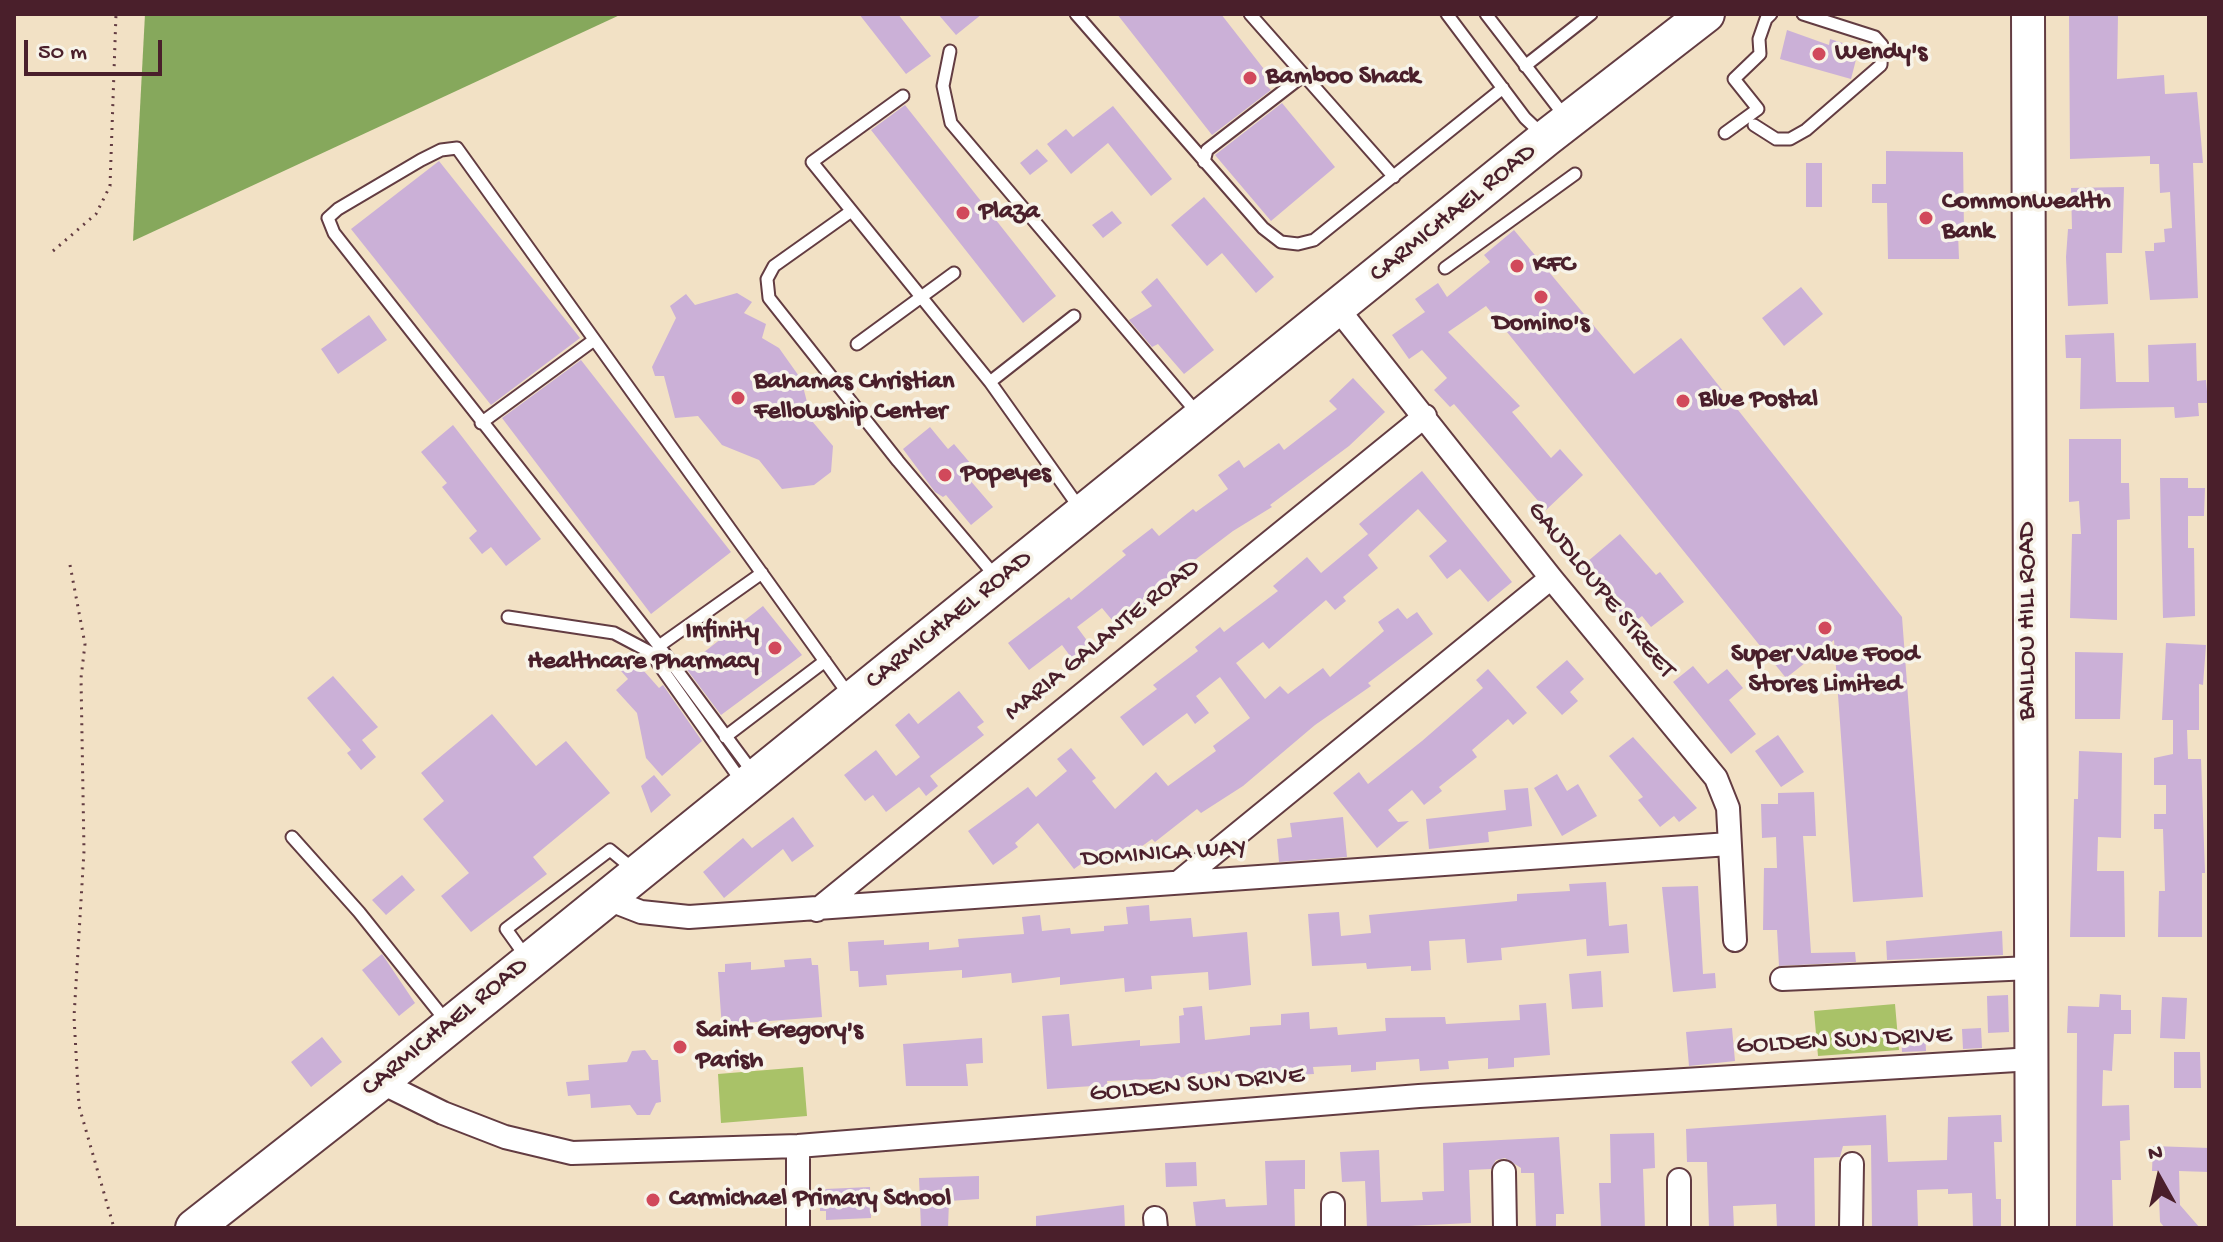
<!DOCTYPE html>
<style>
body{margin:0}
#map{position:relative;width:2223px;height:1242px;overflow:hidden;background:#f2e1c5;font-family:"Gochi Hand",sans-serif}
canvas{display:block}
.frame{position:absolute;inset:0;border:16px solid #4a1f2b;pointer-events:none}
.north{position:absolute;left:2119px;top:1138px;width:80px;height:80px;-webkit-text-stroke:6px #f7f3e8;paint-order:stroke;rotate:352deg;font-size:22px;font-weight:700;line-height:32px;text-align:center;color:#4a1f2b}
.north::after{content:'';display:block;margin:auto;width:28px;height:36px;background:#4a1f2b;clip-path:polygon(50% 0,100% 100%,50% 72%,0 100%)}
.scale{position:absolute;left:24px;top:40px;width:138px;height:36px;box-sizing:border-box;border:4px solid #4a1f2b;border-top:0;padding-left:10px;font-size:24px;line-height:28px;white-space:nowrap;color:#4a1f2b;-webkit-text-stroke:6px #f7f3e8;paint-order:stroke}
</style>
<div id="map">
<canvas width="2223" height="1242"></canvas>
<div class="frame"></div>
<div class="north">N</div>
<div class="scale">50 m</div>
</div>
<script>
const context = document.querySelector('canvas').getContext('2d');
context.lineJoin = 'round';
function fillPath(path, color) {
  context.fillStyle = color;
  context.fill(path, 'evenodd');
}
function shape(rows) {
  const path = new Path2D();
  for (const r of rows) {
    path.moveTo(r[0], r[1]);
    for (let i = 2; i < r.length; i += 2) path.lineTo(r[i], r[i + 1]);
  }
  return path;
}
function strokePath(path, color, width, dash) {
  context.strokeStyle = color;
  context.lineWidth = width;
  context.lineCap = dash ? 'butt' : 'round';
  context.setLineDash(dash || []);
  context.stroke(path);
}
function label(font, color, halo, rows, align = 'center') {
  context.font = font + ' "Gochi Hand",sans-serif';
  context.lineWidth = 7;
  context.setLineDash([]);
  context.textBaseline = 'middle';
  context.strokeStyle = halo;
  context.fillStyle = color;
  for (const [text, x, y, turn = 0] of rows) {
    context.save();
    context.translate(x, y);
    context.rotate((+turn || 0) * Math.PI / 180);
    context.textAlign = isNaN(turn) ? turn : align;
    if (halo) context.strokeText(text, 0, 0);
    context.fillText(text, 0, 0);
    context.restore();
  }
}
const green = shape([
 [1895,1004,1899,1050,1818,1056,1814,1011],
 [803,1067,807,1116,721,1123,718,1074]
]);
const forest = shape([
 [145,14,622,14,133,241]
]);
const building = shape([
 [859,14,898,14,931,56,906,74],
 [938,14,982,14,956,35],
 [1117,14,1221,14,1274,82,1268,87,1271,90,1212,135],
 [2069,14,2118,14,2117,79,2164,75,2165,94,2197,92,2203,163,2193,163,2198,298,2150,300,2145,251,2154,251,2154,243,2165,242,2164,229,2172,228,2170,192,2160,193,2159,164,2150,164,2150,156,2070,159],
 [1787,30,1829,45,1830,39,1859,48,1851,79,1780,59],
 [1282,103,1335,167,1271,221,1215,155],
 [905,105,1056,296,1023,323,871,130],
 [1113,106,1172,179,1151,196,1108,143,1071,174,1047,144,1066,129,1073,137],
 [1037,149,1048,161,1030,175,1020,163],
 [1886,151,1963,152,1964,233,1958,233,1959,259,1888,259,1887,203,1872,203,1872,184,1886,184],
 [439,161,580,338,491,405,351,229],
 [1806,163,1822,163,1822,207,1806,207],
 [2124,187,2122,253,2106,253,2108,304,2068,306,2066,257,2068,229,2072,229,2071,188],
 [1204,197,1274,277,1256,293,1222,253,1207,266,1171,225],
 [1112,211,1122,223,1103,238,1092,225],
 [1514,230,1634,374,1681,338,1902,617,1923,897,1853,902,1834,640,1786,678,1486,306,1448,332,1520,406,1512,412,1551,458,1560,449,1583,475,1546,510,1454,404,1450,407,1434,390,1447,378,1422,350,1409,359,1392,335,1425,312,1415,299,1438,283,1447,297,1490,262,1484,255],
 [1157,278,1214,350,1184,374,1158,344,1152,347,1129,320,1152,306,1141,292],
 [1801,287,1823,314,1784,346,1762,318],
 [737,293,752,302,744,313,766,324,762,338,779,348,801,379,812,421,833,446,831,472,814,485,782,489,759,460,722,445,698,416,675,418,664,376,655,376,652,367,676,318,670,306,686,294,695,305],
 [369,315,387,340,338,374,321,349],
 [2114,333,2116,382,2149,382,2148,345,2196,343,2197,381,2206,380,2208,403,2198,403,2199,416,2175,418,2174,407,2080,409,2081,358,2066,358,2065,335],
 [581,360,731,552,651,614,502,418],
 [1353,378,1385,412,1349,446,1270,505,1272,507,1233,531,1142,600,1150,609,1122,632,1102,608,1077,627,1091,646,1073,660,1062,645,1029,670,1008,643,1069,597,1071,600,1126,555,1122,551,1152,528,1159,536,1193,509,1196,512,1228,489,1218,475,1239,460,1244,468,1279,443,1284,450,1337,409,1329,401],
 [453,425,541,539,506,566,491,547,482,554,469,538,477,531,442,487,447,483,421,452],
 [930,427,948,449,954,444,971,464,963,472,993,507,971,525,946,495,943,497,935,492,903,449],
 [2069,439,2121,439,2121,483,2129,483,2130,519,2117,520,2117,620,2070,618,2072,534,2081,534,2079,501,2069,502],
 [1422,471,1512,582,1488,602,1460,569,1447,579,1429,556,1447,541,1418,509,1368,555,1378,568,1343,597,1346,601,1335,610,1326,600,1269,649,1263,642,1236,663,1265,699,1280,686,1288,694,1323,668,1330,677,1384,631,1378,622,1398,608,1407,619,1417,612,1433,634,1368,683,1371,686,1315,725,1243,786,1201,813,1197,809,1155,842,1152,839,1117,864,1114,859,1109,863,1100,850,1074,869,1038,823,1015,843,1018,847,993,865,968,831,1028,787,1036,797,1067,771,1057,759,1071,748,1096,778,1092,781,1115,809,1156,772,1168,786,1216,751,1213,746,1250,718,1220,677,1196,696,1209,713,1195,724,1187,713,1143,746,1120,717,1157,689,1153,685,1198,651,1195,647,1220,627,1224,632,1278,591,1273,586,1307,557,1321,573,1368,534,1359,524],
 [2160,478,2188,478,2188,488,2205,488,2204,516,2188,516,2188,548,2194,548,2195,616,2163,618],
 [1620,534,1656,575,1660,572,1684,602,1651,627,1642,616,1628,627,1615,611,1618,608,1581,567],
 [763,606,802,655,721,715,685,667],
 [2166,643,2206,645,2203,685,2199,684,2199,730,2187,730,2188,759,2201,759,2205,873,2202,873,2202,937,2158,937,2159,891,2165,891,2163,829,2154,829,2154,814,2166,814,2166,785,2154,785,2154,758,2173,754,2173,720,2162,720],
 [2075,652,2123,653,2120,719,2075,719],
 [628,653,659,688,663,685,702,741,662,776,646,758,637,713,616,690,628,679,615,664],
 [1567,660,1584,679,1570,692,1578,701,1562,715,1536,687],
 [1693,666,1708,684,1727,669,1743,688,1729,700,1756,734,1731,754,1673,682],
 [1488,669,1527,713,1513,725,1508,719,1472,750,1477,757,1439,787,1442,791,1424,805,1412,790,1388,810,1398,822,1409,821,1377,848,1333,793,1359,772,1368,784,1422,741,1483,688,1476,680],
 [333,676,378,727,362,740,376,757,361,770,347,753,351,750,307,698],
 [959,691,984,722,977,727,984,735,930,776,938,786,926,796,919,787,886,812,873,795,865,801,844,775,876,750,896,776,920,757,895,725,909,713,918,724],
 [492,714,536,766,566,741,610,793,533,857,547,874,471,932,441,896,469,873,423,819,444,801,421,773],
 [1778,735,1804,772,1781,787,1755,751],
 [1633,737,1697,808,1679,822,1674,816,1660,827,1638,800,1643,797,1609,756],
 [2079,751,2122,753,2121,838,2098,837,2097,871,2124,871,2125,937,2070,937,2074,799,2078,799],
 [1557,774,1567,791,1578,784,1597,816,1562,836,1534,788],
 [654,775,671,795,651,813,641,786],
 [1528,788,1532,826,1488,832,1489,842,1429,849,1426,819,1506,810,1504,790],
 [1814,792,1816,836,1803,836,1811,953,1855,952,1856,962,1779,966,1777,930,1763,930,1764,868,1777,868,1776,837,1762,838,1761,804,1778,804,1778,793],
 [793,817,814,846,792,862,783,849,724,898,703,872,743,838,752,848],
 [1343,817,1347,857,1279,862,1277,839,1292,837,1290,823],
 [402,875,415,890,386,915,372,900],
 [1606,882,1609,926,1627,924,1629,953,1587,956,1586,939,1501,948,1502,960,1467,963,1465,939,1429,941,1431,970,1411,971,1411,966,1367,969,1366,963,1312,966,1308,914,1339,912,1341,936,1371,933,1369,915,1517,901,1517,894,1570,891,1569,884],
 [1698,886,1703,974,1715,973,1716,988,1673,992,1662,887],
 [1149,905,1150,921,1191,918,1193,937,1247,932,1251,985,1209,990,1208,972,1151,976,1152,989,1125,992,1124,978,1060,985,1060,977,1012,983,1011,973,962,978,962,970,886,975,887,985,859,987,858,971,850,971,848,942,884,940,884,945,929,942,929,950,959,947,958,939,1024,934,1022,917,1040,915,1042,931,1070,928,1071,934,1104,931,1104,926,1128,924,1126,907],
 [2002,931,2003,955,1887,960,1886,941],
 [382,954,415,1003,399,1016,362,970],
 [811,958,812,965,818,965,822,1017,743,1023,743,1028,722,1029,718,972,725,972,725,964,751,962,751,970,785,967,784,960],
 [1601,971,1603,1007,1572,1009,1569,974],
 [2100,994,2121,995,2121,1010,2131,1010,2131,1034,2114,1034,2112,1071,2103,1070,2102,1106,2129,1105,2130,1140,2120,1141,2121,1180,2112,1180,2113,1226,2076,1227,2077,1033,2067,1033,2068,1006,2099,1007],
 [2008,995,2009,1032,1988,1033,1987,996],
 [2162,997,2187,998,2185,1039,2160,1038],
 [1546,1003,1550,1055,1514,1058,1514,1067,1488,1069,1488,1058,1448,1061,1449,1069,1420,1071,1419,1059,1376,1062,1376,1070,1351,1072,1351,1065,1313,1067,1314,1074,1230,1078,1230,1074,1220,1075,1220,1071,1177,1078,1107,1081,1108,1089,1094,1090,1093,1086,1047,1089,1042,1016,1069,1014,1072,1046,1140,1040,1140,1046,1180,1043,1179,1016,1184,1015,1183,1008,1202,1006,1205,1040,1250,1035,1250,1027,1281,1025,1281,1014,1309,1012,1310,1029,1337,1027,1338,1035,1386,1031,1385,1018,1445,1017,1446,1024,1520,1020,1519,1005],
 [1732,1028,1735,1061,1689,1066,1686,1032],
 [1981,1028,1982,1048,1963,1049,1962,1029],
 [1925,1029,1926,1051,1902,1052,1901,1030],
 [322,1037,342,1062,311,1087,291,1062],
 [982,1038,983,1063,966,1064,968,1086,906,1086,903,1044],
 [645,1050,652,1060,658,1060,661,1102,656,1103,650,1115,637,1115,630,1105,591,1108,590,1094,568,1096,566,1082,589,1080,588,1065,627,1062,632,1051],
 [2174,1052,2200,1052,2201,1088,2174,1088],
 [1886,1115,1888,1162,1947,1160,1948,1117,2001,1115,2002,1142,1994,1142,1996,1199,2001,1199,2001,1228,1973,1228,1972,1193,1948,1194,1948,1189,1917,1190,1918,1228,1872,1228,1871,1145,1843,1146,1840,1157,1814,1158,1815,1228,1777,1228,1776,1204,1733,1206,1734,1228,1709,1228,1707,1162,1687,1162,1686,1129],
 [1654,1133,1655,1168,1643,1169,1645,1228,1601,1228,1599,1183,1611,1183,1610,1134],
 [1559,1137,1564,1214,1556,1214,1556,1228,1536,1228,1534,1173,1521,1173,1521,1168,1505,1158,1496,1160,1491,1169,1469,1170,1471,1223,1367,1228,1365,1181,1342,1182,1340,1152,1379,1150,1381,1202,1423,1200,1422,1192,1444,1191,1443,1143],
 [2153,1146,2209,1148,2209,1172,2179,1171,2180,1205,2200,1228,2165,1228,2160,1222,2158,1171,2152,1171],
 [1305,1160,1305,1189,1294,1189,1295,1228,1196,1228,1193,1202,1225,1199,1226,1207,1267,1205,1265,1161],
 [1196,1162,1197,1186,1166,1187,1165,1163],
 [979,1176,979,1199,949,1201,948,1228,921,1228,919,1178],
 [870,1187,871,1218,826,1220,826,1211,820,1211,820,1194,825,1194,825,1189],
 [1124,1205,1125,1228,1036,1228,1036,1216]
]);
const path = shape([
 [53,251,96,214,110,186,116,14],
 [70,565,85,644,81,678,84,851,74,1017,79,1106,114,1228]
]);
const lane = shape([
 [1076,14,1263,228,1281,242,1298,244,1314,240,1503,88],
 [1250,14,1394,177],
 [1447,14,1525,118,1543,135],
 [1486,14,1566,118],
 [950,51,943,86,951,123,1198,414],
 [1525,66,1591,14],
 [903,96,812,162,990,382,1081,510],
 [1754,125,1776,139,1790,139,1806,130,1881,65,1882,45,1875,37,1803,14],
 [1725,133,1758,109,1734,79,1760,54,1759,39,1766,19,1771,14],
 [1204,162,1207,150,1304,75],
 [850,212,774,266,767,279,769,298,898,461,996,577],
 [1445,268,1575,174],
 [857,344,954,273],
 [990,382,1074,316],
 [481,423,594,340],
 [508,617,614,633,650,652,742,782],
 [659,646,762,573],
 [725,737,825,661],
 [754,774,659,646,334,233,328,218,338,209,421,160,441,150,457,148,849,695],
 [292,837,359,912,446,1021],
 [526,957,506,929,610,850,633,869]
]);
const street = shape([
 [1338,309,1551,578,1716,778,1728,808,1735,940],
 [1180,881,1551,578],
 [605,898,641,912,689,917,1729,844],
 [817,910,1425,416],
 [1782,979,2031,968],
 [380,1082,443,1113,505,1137,572,1153,798,1146,1419,1096,2033,1059],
 [1504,1172,1505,1228],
 [1679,1180,1679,1228],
 [1333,1204,1333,1228],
 [1155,1218,1156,1228],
 [798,1228,798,1146],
 [1851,1228,1852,1164]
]);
const secondary = shape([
 [2028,14,2032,1228]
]);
const primary = shape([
 [194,1228,380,1082,1546,138,1706,14]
]);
const markers = [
 [1819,54,8,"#d1495b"],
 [1250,78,8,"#d1495b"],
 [963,213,8,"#d1495b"],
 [1926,218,8,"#d1495b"],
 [1517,266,8,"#d1495b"],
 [1541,297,8,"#d1495b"],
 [738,398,8,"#d1495b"],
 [1683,401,8,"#d1495b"],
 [945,475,8,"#d1495b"],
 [1825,628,8,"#d1495b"],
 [775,648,8,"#d1495b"],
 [680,1047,8,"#d1495b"],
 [653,1200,8,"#d1495b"]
];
const poiNames = [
 ["Wendy's",1835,54],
 ["Bamboo Shack",1266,78],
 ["Commonwealth",1942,203],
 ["Bank",1942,233],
 ["Plaza",979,213],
 ["KFC",1533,266],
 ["Domino's",1541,325,"center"],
 ["Bahamas Christian",754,383],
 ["Fellowship Center",754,413],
 ["Blue Postal",1699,401],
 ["Popeyes",961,475],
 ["Infinity",759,633,"right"],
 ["Healthcare Pharmacy",759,663,"right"],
 ["Super Value Food",1825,656,"center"],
 ["Stores Limited",1825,686,"center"],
 ["Saint Gregory's",696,1032],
 ["Parish",696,1062],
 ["Carmichael Primary School",669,1200]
];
const streetNames = [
 ["CARMICHAEL ROAD",1454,214,-39],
 ["GAUDLOUPE STREET",1600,591,51],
 ["CARMICHAEL ROAD",950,621,-39],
 ["BAILLOU HILL ROAD",2029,621,-90],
 ["MARIA GALANTE ROAD",1103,641,-39],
 ["DOMINICA WAY",1164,855,-4],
 ["CARMICHAEL ROAD",446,1028,-39],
 ["GOLDEN SUN DRIVE",1844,1042,-3],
 ["GOLDEN SUN DRIVE",1197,1086,-5]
];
fillPath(green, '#a9c268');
fillPath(forest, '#86a85c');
fillPath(building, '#cbb0d7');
strokePath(lane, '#633c42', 15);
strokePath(street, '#633c42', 26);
strokePath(secondary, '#633c42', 36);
strokePath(primary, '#633c42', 40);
strokePath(path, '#633c42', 3, [2, 6]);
strokePath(lane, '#fff', 11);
strokePath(street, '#fff', 22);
strokePath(secondary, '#fff', 32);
strokePath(primary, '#fff', 36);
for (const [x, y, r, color] of markers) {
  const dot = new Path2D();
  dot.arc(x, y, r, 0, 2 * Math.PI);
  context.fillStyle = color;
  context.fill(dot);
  strokePath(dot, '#f7f3e8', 3);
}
label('bold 26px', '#4a1f2b', '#f7f3e8', poiNames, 'left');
label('26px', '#4a1f2b', '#f7f3e8', streetNames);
</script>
